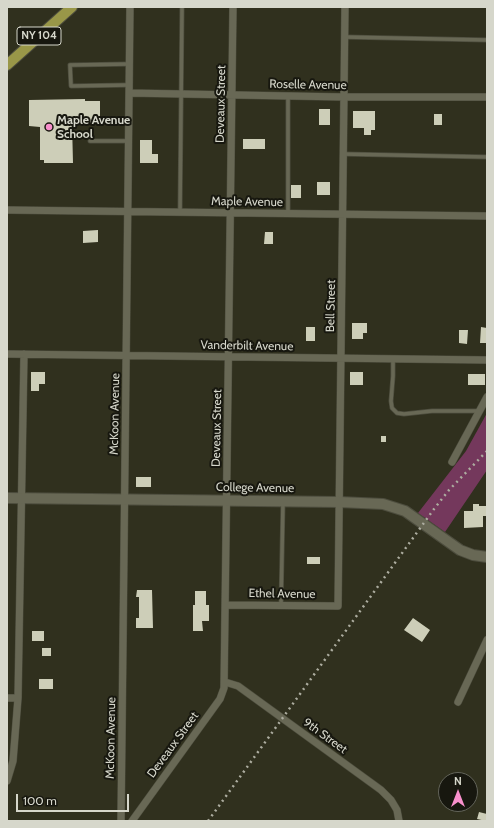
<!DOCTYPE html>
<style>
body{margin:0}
#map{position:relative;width:494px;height:828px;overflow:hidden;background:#30301e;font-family:Cabin,sans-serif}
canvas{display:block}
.frame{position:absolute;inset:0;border:8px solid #d6d7cb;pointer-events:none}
.north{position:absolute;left:438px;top:772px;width:40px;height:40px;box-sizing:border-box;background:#17170f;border:1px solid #63645a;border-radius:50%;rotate:0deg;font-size:11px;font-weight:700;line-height:16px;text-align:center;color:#d6d7cb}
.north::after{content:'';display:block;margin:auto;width:14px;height:18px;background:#f890cc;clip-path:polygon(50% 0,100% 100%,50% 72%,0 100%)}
.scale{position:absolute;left:16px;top:794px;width:113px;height:18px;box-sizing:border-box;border:2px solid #d6d7cb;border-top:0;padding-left:5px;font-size:12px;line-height:14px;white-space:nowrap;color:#d6d7cb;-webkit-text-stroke:3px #17170f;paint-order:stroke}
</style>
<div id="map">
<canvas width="494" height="828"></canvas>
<div class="frame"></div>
<div class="north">N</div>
<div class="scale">100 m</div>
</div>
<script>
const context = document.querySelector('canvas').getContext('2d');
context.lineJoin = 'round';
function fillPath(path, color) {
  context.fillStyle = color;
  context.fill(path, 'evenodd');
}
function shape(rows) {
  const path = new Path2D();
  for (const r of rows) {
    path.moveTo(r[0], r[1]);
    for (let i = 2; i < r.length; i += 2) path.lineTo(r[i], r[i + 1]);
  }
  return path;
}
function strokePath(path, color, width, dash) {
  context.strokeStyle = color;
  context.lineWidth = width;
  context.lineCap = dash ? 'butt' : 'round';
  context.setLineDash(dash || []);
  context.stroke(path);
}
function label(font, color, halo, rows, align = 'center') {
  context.font = font + ' Cabin,sans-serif';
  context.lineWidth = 4;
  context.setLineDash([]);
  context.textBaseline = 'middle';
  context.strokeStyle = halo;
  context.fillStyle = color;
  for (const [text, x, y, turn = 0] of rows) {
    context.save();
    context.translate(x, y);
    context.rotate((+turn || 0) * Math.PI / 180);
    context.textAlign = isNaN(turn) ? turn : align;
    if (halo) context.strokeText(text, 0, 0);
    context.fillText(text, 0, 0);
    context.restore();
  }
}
const green = shape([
 [487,413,487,470,445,532,418,513,466,451]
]);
const building = shape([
 [85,99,85,101,100,101,100,123,72,123,73,163,44,163,44,160,40,160,40,127,29,126,29,100],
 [319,109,330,109,330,125,319,125],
 [353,111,375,111,375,130,371,130,371,135,364,135,364,128,353,128],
 [434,114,442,114,442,125,434,125],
 [243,139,265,139,265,149,243,149],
 [140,140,152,140,152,154,158,154,158,163,140,163],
 [317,182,330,182,330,195,317,195],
 [291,185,301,185,301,198,291,198],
 [98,230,98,242,83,243,83,231],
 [265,232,273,232,273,244,264,244],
 [352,323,367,323,367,333,363,333,363,339,352,339],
 [306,327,315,327,315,341,306,341],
 [481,327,487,328,487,343,480,343],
 [459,330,468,330,467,344,459,343],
 [31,372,45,372,45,384,39,384,39,391,31,391],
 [350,372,363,372,363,385,350,385],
 [468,374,485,374,485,385,468,385],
 [381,436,386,436,386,442,381,442],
 [136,477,151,477,151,487,136,487],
 [473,504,479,504,479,506,487,506,487,516,483,516,483,527,464,528,464,511,473,511],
 [307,557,320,557,320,564,307,564],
 [137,590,152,590,153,628,136,628,136,618,139,618,139,597,136,597],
 [195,591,206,591,206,605,209,605,209,621,202,621,203,631,193,631,193,605,195,605],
 [413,618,430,630,422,642,404,630],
 [32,631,44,631,44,641,32,641],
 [42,648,51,648,51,656,42,656],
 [39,679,53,679,53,689,39,689],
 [479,812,487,814,486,821,477,819]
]);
const service = shape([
 [345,37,487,40],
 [129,85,71,86,70,65,130,64],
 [90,141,129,141],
 [343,154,487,157],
 [180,212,182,7],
 [288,214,288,95],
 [393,359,393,376,391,401,392,408,397,413,404,414,432,411,479,411],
 [281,605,283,502]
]);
const minor = shape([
 [129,93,344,97,487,97],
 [7,210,487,216],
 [7,354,487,360],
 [452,462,487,397],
 [226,605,338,606,345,7],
 [225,682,238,686,381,790,391,800,397,810,399,821],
 [7,698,18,698],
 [458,702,487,640],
 [7,781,13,761,18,698,24,354],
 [121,821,130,7],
 [132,821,220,699,224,688,233,7]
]);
const secondary = shape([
 [7,498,339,502,383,504,405,511,460,550,473,555,487,557]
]);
const primary = shape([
 [7,65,72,7]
]);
const rail = shape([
 [208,821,434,509,449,490,487,451]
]);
const markers = [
 [49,127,4,"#f890cc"]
];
const shields = [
 [39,36,44]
];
const shieldNames = [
 ["NY 104",39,36]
];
const streetNames = [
 ["Roselle Avenue",308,85,1],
 ["Deveaux Street",221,104,-89],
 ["Maple Avenue",247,202,1],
 ["Bell Street",331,306,-89],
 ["Vanderbilt Avenue",247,346,1],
 ["McKoon Avenue",115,414,-89],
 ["Deveaux Street",217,428,-89],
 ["College Avenue",255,488,1],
 ["Ethel Avenue",282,594,1],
 ["9th Street",325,736,36],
 ["McKoon Avenue",111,738,-89],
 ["Deveaux Street",173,745,-54]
];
const poiNames = [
 ["Maple Avenue",57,120],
 ["School",57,134]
];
fillPath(green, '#74385c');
fillPath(building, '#cdceb8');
strokePath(service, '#4d4d3e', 5);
strokePath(minor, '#4d4d3e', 8);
strokePath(secondary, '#4d4d3e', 12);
strokePath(primary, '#4d4d3e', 12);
strokePath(service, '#686855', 3.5);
strokePath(minor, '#686855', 7);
strokePath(secondary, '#686855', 10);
strokePath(primary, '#999748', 10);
strokePath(rail, '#adada0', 2.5, [2, 4]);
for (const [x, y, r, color] of markers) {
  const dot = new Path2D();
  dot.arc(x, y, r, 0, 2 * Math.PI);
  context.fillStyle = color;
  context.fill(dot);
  strokePath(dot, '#17170f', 1.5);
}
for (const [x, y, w] of shields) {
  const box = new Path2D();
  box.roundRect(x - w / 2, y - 9, w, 18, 3);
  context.fillStyle = '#17170f';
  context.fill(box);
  strokePath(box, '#d6d7cb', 1);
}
label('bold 11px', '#d6d7cb', null, shieldNames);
label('12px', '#d6d7cb', '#17170f', streetNames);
label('bold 12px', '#d6d7cb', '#17170f', poiNames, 'left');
</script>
